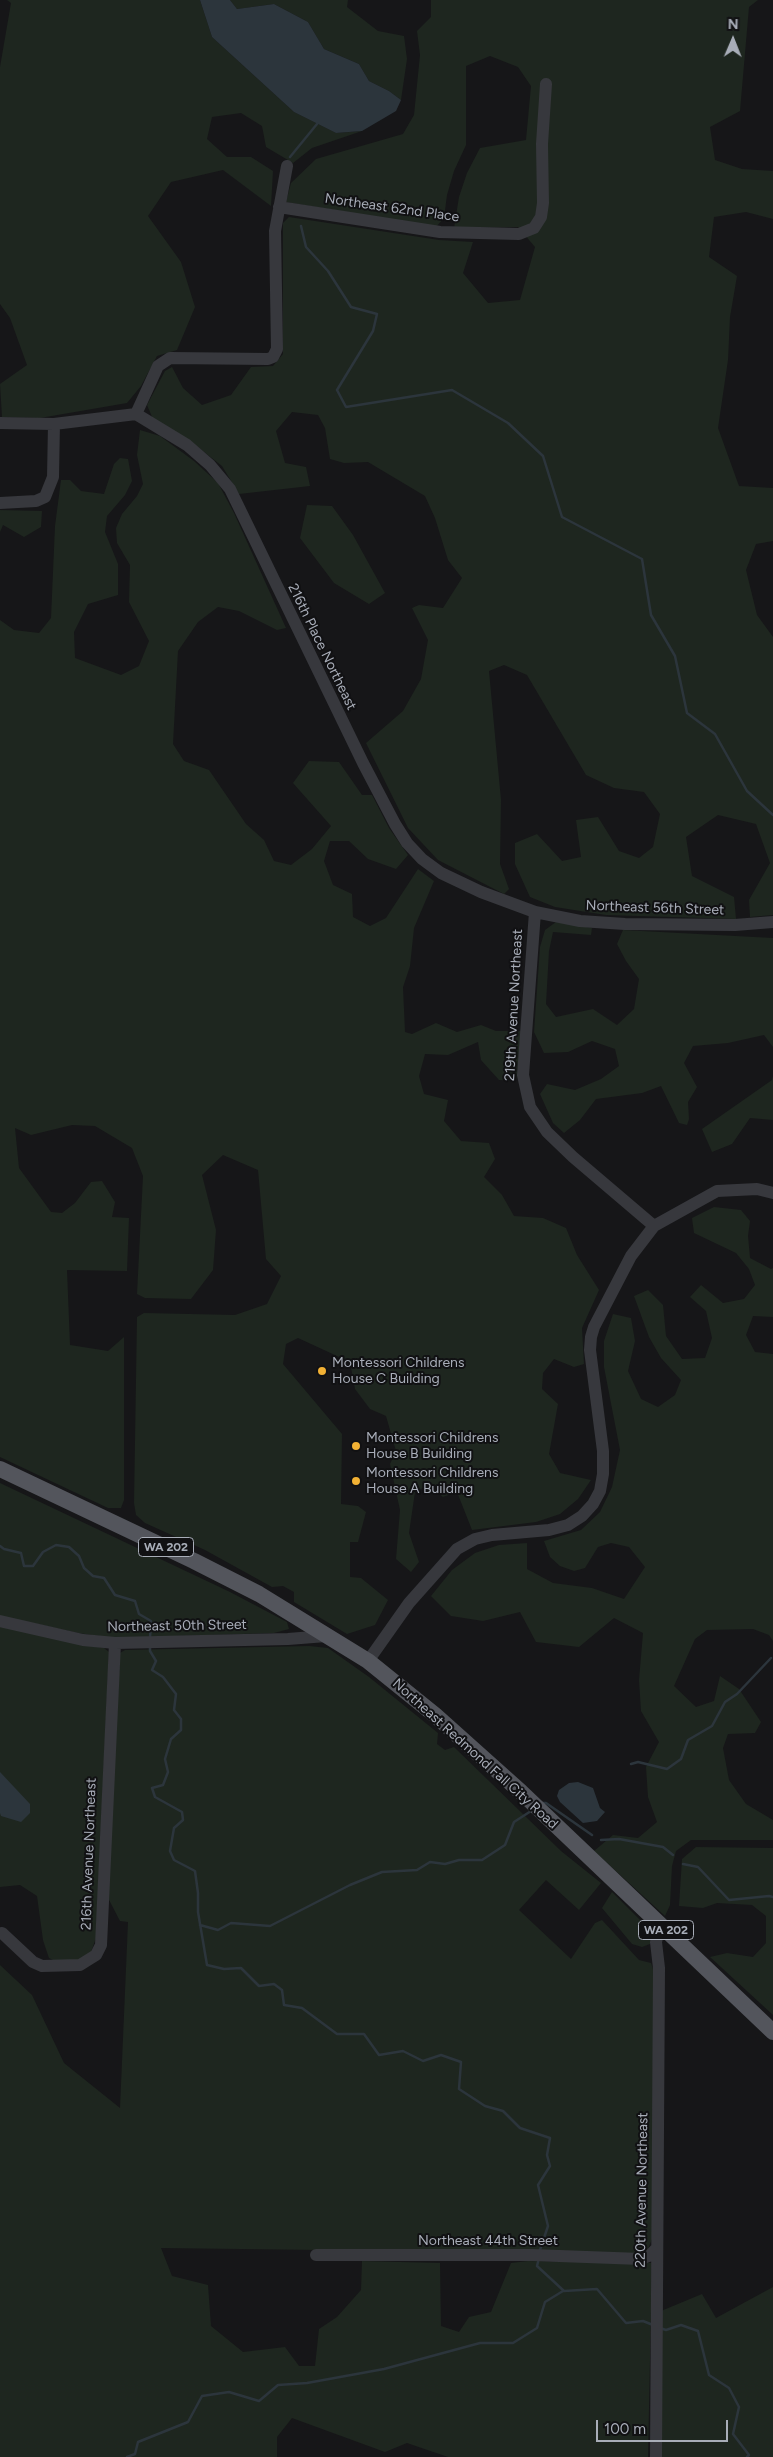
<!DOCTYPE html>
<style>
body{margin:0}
#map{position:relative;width:773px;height:2457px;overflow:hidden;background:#161618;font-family:Figtree,sans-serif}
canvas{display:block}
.north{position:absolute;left:708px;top:15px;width:50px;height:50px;-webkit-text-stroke:4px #111113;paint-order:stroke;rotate:1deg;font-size:14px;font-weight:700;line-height:20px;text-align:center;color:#a8adb8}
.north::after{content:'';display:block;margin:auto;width:18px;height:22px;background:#a8adb8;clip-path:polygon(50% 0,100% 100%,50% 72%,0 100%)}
.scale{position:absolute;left:596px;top:2420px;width:132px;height:22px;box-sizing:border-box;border:2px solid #a8adb8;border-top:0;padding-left:6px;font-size:15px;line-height:18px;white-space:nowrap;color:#a8adb8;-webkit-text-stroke:4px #111113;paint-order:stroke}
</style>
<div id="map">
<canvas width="773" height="2457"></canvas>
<div class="north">N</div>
<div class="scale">100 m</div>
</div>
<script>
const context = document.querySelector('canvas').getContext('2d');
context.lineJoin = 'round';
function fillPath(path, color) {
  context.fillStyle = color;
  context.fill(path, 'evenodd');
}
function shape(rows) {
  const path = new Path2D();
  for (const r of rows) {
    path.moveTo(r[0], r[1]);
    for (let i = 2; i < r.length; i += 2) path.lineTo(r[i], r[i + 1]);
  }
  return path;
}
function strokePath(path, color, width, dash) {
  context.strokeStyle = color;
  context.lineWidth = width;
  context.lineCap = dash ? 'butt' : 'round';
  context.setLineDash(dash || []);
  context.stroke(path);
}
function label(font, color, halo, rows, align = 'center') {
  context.font = font + ' Figtree,sans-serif';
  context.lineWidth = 4;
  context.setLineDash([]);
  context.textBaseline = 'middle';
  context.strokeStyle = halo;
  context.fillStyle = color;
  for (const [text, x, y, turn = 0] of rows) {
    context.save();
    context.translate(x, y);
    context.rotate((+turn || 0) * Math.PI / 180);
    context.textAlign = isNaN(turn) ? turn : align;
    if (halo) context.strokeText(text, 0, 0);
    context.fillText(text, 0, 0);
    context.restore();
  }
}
const green = shape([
 [7,0,200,0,212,37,294,112,336,133,362,131,312,148,293,163,266,147,262,126,241,113,212,117,207,139,227,157,251,157,273,171,271,206,223,170,171,182,148,216,181,262,195,307,177,350,157,356,141,386,127,403,40,418,2,417,0,384,27,365,10,318,0,304,0,67,11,3],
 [230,0,348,0,347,7,378,31,404,36,407,59,401,100,389,91,369,81,359,64,324,49,308,22,274,4,237,9],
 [431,0,758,0,749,7,740,111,710,127,715,160,742,169,773,171,773,219,746,212,714,217,709,257,737,276,730,317,728,360,718,428,739,486,773,488,773,541,756,544,746,570,757,615,773,637,773,915,750,917,749,900,770,863,756,824,718,815,686,837,692,876,734,897,736,919,606,915,555,907,530,897,515,864,515,843,537,834,562,861,581,857,576,820,598,817,619,851,639,858,653,847,660,814,644,792,614,788,586,775,527,675,504,665,489,671,501,800,500,864,509,889,504,894,438,860,408,828,366,743,403,711,421,679,428,640,412,608,419,605,443,608,462,578,448,560,435,518,425,496,368,462,344,463,330,459,325,428,318,415,292,412,276,431,285,463,306,467,310,486,239,494,222,466,195,445,153,419,147,405,165,371,172,367,183,388,202,405,231,395,251,367,273,366,283,354,283,223,289,217,439,240,473,242,463,273,488,303,520,300,535,247,518,227,454,228,459,197,467,173,480,148,526,140,531,86,518,67,490,56,466,66,466,145,454,171,447,195,444,218,436,227,286,202,291,183,316,159,403,134,414,115,420,55,417,31,431,17],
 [140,430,160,436,194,461,218,483,234,513,286,628,277,630,239,611,218,607,198,622,178,651,173,744,184,761,209,770,246,824,264,840,274,861,291,865,312,849,331,826,293,783,309,761,339,762,362,795,372,795,389,828,408,855,396,869,368,859,349,841,330,841,324,861,333,885,352,894,353,917,370,926,386,918,418,869,434,881,414,928,410,966,403,987,405,1032,412,1034,436,1023,457,1032,481,1025,496,1031,521,1031,516,1081,499,1080,481,1060,478,1042,448,1055,425,1054,419,1076,424,1094,448,1100,444,1121,461,1141,489,1143,495,1159,484,1177,502,1195,514,1216,543,1218,566,1228,577,1255,599,1290,582,1328,584,1364,574,1367,554,1359,543,1373,542,1389,558,1404,549,1454,560,1473,591,1480,578,1499,560,1514,536,1522,472,1530,457,1492,443,1497,429,1485,415,1492,409,1533,419,1562,411,1572,396,1559,400,1510,390,1464,396,1451,386,1416,370,1409,355,1389,350,1362,298,1338,286,1344,283,1364,342,1434,341,1504,358,1506,366,1512,358,1542,350,1542,350,1577,361,1578,388,1600,375,1625,347,1634,294,1602,294,1592,283,1586,272,1587,205,1550,145,1523,136,1515,134,1503,137,1317,144,1313,235,1315,267,1304,281,1276,266,1259,258,1170,223,1155,202,1175,216,1230,213,1270,191,1299,145,1298,137,1294,143,1176,132,1148,95,1126,72,1125,31,1135,15,1128,19,1168,51,1212,62,1213,75,1203,91,1182,102,1181,115,1202,112,1217,129,1218,127,1271,67,1270,70,1345,108,1351,124,1337,124,1500,121,1508,108,1508,0,1457,0,620,14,630,39,633,51,618,55,526,61,480,70,480,81,491,104,494,114,464,120,458,128,459,132,481,125,495,107,516,105,532,118,564,118,595,88,604,74,632,75,658,121,675,139,666,149,641,129,602,130,565,117,543,116,528,122,514,137,496,143,484,137,455],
 [307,505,332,506,353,535,385,593,369,604,334,583,300,538],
 [0,510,42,511,41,527,24,537,3,525,0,532],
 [556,922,592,928,591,935,553,932,549,951,546,1004,556,1017,593,1009,617,1025,634,1009,639,979,626,961,617,944,623,930,773,938,773,1047,764,1035,728,1043,693,1046,684,1063,697,1087,688,1102,689,1119,687,1125,679,1123,661,1086,642,1093,596,1099,580,1120,564,1133,553,1123,540,1094,547,1084,575,1090,601,1079,619,1066,615,1049,592,1041,568,1052,544,1053,534,1032,540,947,545,930],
 [773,1076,773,1120,750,1118,732,1144,712,1152,702,1129,772,1080],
 [714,1207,741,1210,750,1221,748,1236,750,1258,771,1269,773,1268,773,1317,753,1316,746,1335,755,1352,773,1354,773,1641,769,1635,753,1629,707,1630,695,1639,674,1686,696,1707,714,1701,720,1676,739,1689,761,1722,755,1733,728,1734,723,1748,729,1780,746,1804,773,1820,773,1840,691,1840,676,1851,672,1866,670,1905,665,1916,594,1851,613,1835,638,1838,657,1822,648,1797,646,1767,659,1742,641,1711,639,1680,643,1633,614,1618,579,1647,536,1642,520,1612,483,1621,451,1616,431,1596,452,1570,475,1553,499,1545,527,1543,527,1569,553,1583,592,1588,624,1599,645,1567,629,1547,611,1543,598,1547,585,1568,574,1571,560,1566,550,1557,544,1541,581,1530,600,1512,612,1487,620,1450,604,1367,604,1341,613,1314,631,1318,635,1341,628,1371,641,1399,658,1407,675,1395,681,1380,661,1358,649,1337,634,1296,648,1290,663,1305,666,1336,682,1359,705,1358,712,1338,706,1311,690,1297,701,1285,723,1303,744,1299,755,1285,749,1269,736,1253,694,1233,692,1218],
 [0,1483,230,1592,287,1622,289,1629,274,1633,113,1638,78,1633,0,1616],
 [0,1626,104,1648,109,1652,96,1938,91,1952,81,1960,57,1962,49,1958,43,1940,37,1896,20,1885,0,1887],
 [309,1646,328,1648,369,1677,438,1733,437,1744,445,1750,454,1747,561,1851,601,1883,579,1910,546,1880,519,1910,571,1959,595,1923,602,1920,639,1960,651,1963,654,1972,652,2239,648,2249,642,2254,161,2248,172,2276,208,2285,211,2326,243,2352,285,2347,299,2366,315,2366,319,2329,337,2317,361,2290,362,2261,440,2263,441,2326,459,2332,469,2317,491,2312,511,2263,528,2261,652,2263,648,2457,448,2457,407,2443,385,2452,292,2418,277,2437,277,2457,0,2457,0,1965,32,1995,64,2063,120,2108,128,1922,120,1921,108,1898,120,1653,125,1650],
 [696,1847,773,1848,773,2015,710,1957,727,1953,753,1957,766,1943,766,1916,752,1905,717,1903,703,1908,679,1906,682,1859],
 [612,1892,651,1931,650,1944,642,1947,632,1944,602,1908],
 [773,2287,773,2457,660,2457,661,2311,702,2294,716,2318]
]);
const water = shape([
 [200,0,230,0,237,9,274,4,308,22,324,49,359,64,369,81,389,91,401,100,396,111,362,131,336,133,294,112,212,37],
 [0,1772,30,1804,30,1813,21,1822,1,1816,0,1813],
 [578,1782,593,1788,600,1808,605,1812,597,1821,583,1823,560,1802,557,1796,559,1790,569,1783]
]);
const stream = shape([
 [290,157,317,124],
 [301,226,306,247,328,271,351,307,377,314,373,331,337,390,346,407,452,390,508,423,543,456,562,517,642,559,651,615,675,656,687,713,715,734,747,791,773,815],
 [0,1546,4,1549,21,1553,24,1566,33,1566,43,1552,56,1545,69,1547,79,1556,84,1568,93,1576,104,1578,115,1595,135,1601,139,1614,151,1621,150,1638],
 [150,1646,150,1651,156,1661,152,1670,163,1677,176,1694,174,1710,181,1719,181,1730,171,1739,165,1759,168,1772,163,1785,152,1788,155,1797,182,1812,183,1820,174,1828,170,1851,174,1860,195,1871,198,1893,198,1912,207,1965,224,1969,241,1968,259,1986,274,1984,282,1990,284,2005,302,2008,337,2034,364,2034,379,2055,403,2051,423,2061,441,2055,461,2062,459,2089,485,2106,503,2111,520,2128,550,2138,547,2155,550,2166,538,2185,548,2226,540,2250],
 [631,1764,638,1762,667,1769,681,1759,688,1740,712,1726,725,1702,737,1694,771,1658],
 [542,1803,546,1803,592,1835],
 [601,1840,619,1839,663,1847,673,1855],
 [683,1864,698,1867,729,1900,769,1896,773,1897],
 [200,1925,218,1930,231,1923,270,1926,350,1885,382,1872,417,1870,430,1862,445,1864,459,1860,482,1860,505,1845,514,1822,531,1811],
 [539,2258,537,2266,564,2291,597,2289,626,2323,643,2321,653,2325],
 [660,2328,666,2330,681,2325,698,2331,709,2375,729,2388,739,2407,733,2434,749,2455,747,2457],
 [127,2457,135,2454,138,2442,188,2422,202,2396,229,2392,259,2401,278,2385,307,2383,384,2369,480,2343,513,2343,537,2328,545,2302,563,2291]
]);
const minor = shape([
 [279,207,440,232,519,234,534,228,541,217,543,203,542,144,546,84],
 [136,414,187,445,210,465,230,489,363,763,395,824,407,843,422,859,441,873,481,892,535,912,580,921,625,924,735,925,773,922],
 [136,414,158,366,170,358,268,359,273,357,277,349,275,231,287,166],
 [0,423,54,424,136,414],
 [0,503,36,501,45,497,53,477,54,424],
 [535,912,523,1075,530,1107,547,1132,573,1157,654,1226],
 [0,1621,83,1640,115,1643,288,1639,326,1636],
 [368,1661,409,1603,457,1549,475,1539,492,1535,549,1530,568,1525,582,1516,593,1504,600,1491,603,1474,603,1451,590,1350,591,1337,594,1327,631,1256,654,1226,717,1191,757,1189,773,1193],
 [2,1933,33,1962,42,1966,80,1965,96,1955,101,1945,115,1643],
 [316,2255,532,2255,641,2259,649,2256,656,2249],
 [656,2457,659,1968,656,1942,660,1924]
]);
const major = shape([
 [0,1469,194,1561,259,1594,368,1661,435,1715,521,1792,773,2032]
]);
const markers = [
 [322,1371,5,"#f2b134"],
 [356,1446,5,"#f2b134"],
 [356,1481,5,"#f2b134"]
];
const shields = [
 [166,1547,55],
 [666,1930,55]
];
const shieldNames = [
 ["WA 202",166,1547],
 ["WA 202",666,1930]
];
const streetNames = [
 ["Northeast 62nd Place",392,208,8],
 ["216th Place Northeast",322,647,64],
 ["Northeast 56th Street",655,908,2],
 ["219th Avenue Northeast",514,1005,-87],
 ["Northeast 50th Street",177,1626,-1],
 ["Northeast Redmond Fall City Road",475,1754,42],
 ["216th Avenue Northeast",89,1854,-88],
 ["220th Avenue Northeast",642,2190,-89],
 ["Northeast 44th Street",488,2241]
];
const poiNames = [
 ["Montessori Childrens",332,1363],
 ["House C Building",332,1379],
 ["Montessori Childrens",366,1438],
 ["House B Building",366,1454],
 ["Montessori Childrens",366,1473],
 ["House A Building",366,1489]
];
fillPath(green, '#1e261f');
fillPath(water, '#2c353c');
strokePath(stream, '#2c353c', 2.5);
strokePath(minor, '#37383d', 12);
strokePath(major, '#53555c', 16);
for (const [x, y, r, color] of markers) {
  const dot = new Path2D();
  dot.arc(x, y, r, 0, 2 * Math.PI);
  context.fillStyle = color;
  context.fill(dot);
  strokePath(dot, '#111113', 2);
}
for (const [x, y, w] of shields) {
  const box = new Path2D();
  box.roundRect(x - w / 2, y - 9.5, w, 19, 4);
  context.fillStyle = '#111113';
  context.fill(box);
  strokePath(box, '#a8adb8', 1);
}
label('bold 12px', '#a8adb8', null, shieldNames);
label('14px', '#a8adb8', '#111113', streetNames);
label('14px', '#a8adb8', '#111113', poiNames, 'left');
</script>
